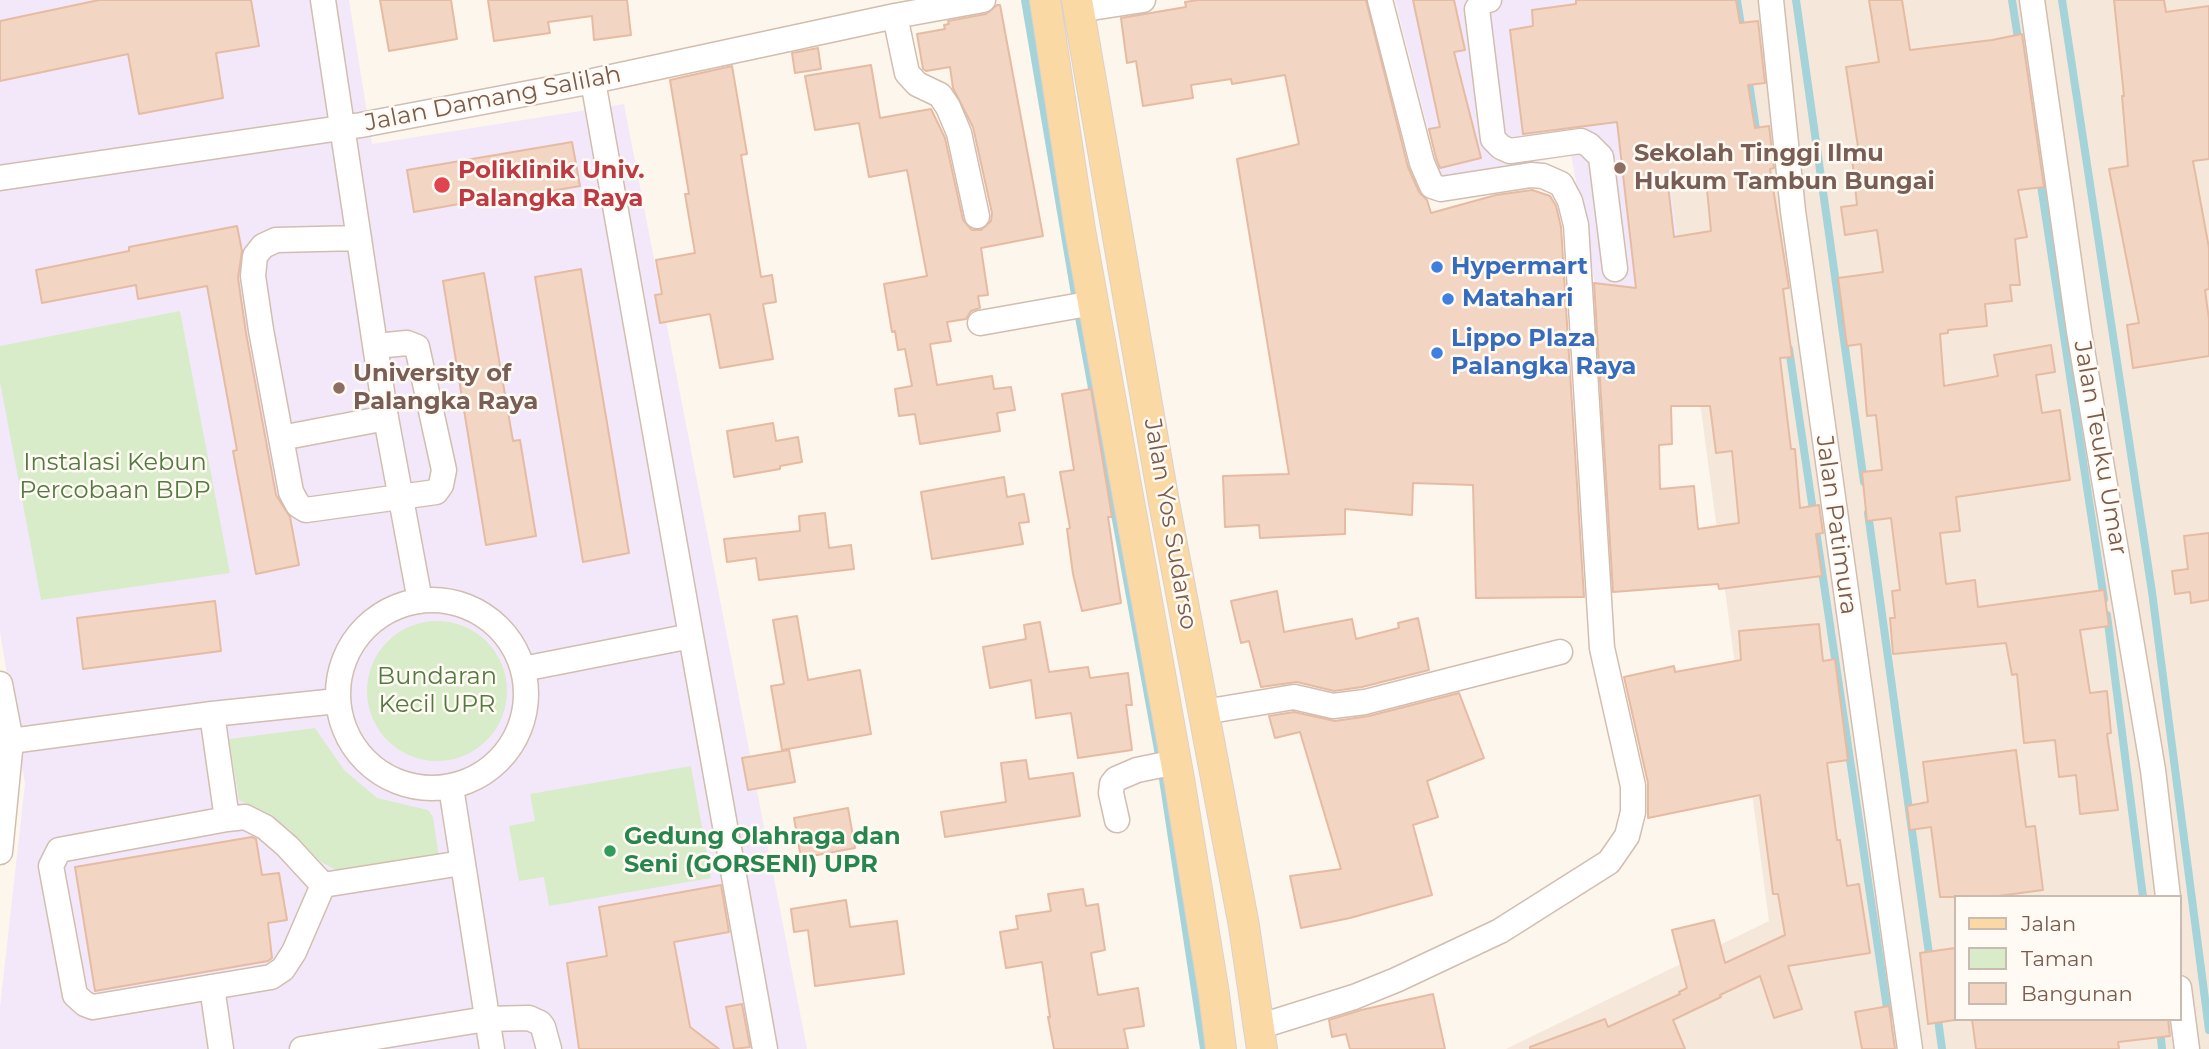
<!DOCTYPE html>
<style>
body{margin:0}
#map{position:relative;width:2209px;height:1049px;overflow:hidden;background:#fdf6ec;font-family:Montserrat,sans-serif}
canvas{display:block}
.legend{position:absolute;left:1954px;top:895px;width:228px;height:126px;box-sizing:border-box;background:#fffaf3;border:2px solid #cabbb1;margin:0;padding:9px 12px;list-style:none;font-size:21px;color:#7a5c4d}
.legend li{display:flex;align-items:center;gap:14px;height:35px}
.legend b{width:35px;border:2px solid #cabbb1}
</style>
<div id="map">
<canvas width="2209" height="1049"></canvas>
<ul class="legend">
<li><b style="height:9px;background:#fbd9a5"></b>Jalan</li>
<li><b style="height:19px;background:#d8ecc9"></b>Taman</li>
<li><b style="height:19px;background:#f3d5c3"></b>Bangunan</li>
</ul>
</div>
<script>
const context = document.querySelector('canvas').getContext('2d');
context.lineJoin = 'round';
function fillPath(path, color) {
  context.fillStyle = color;
  context.fill(path, 'evenodd');
}
function shape(rows) {
  const path = new Path2D();
  for (const r of rows) {
    if (r.length === 3) {
      path.moveTo(r[0] + r[2], r[1]);
      path.arc(r[0], r[1], r[2], 0, 2 * Math.PI);
      continue;
    }
    path.moveTo(r[0], r[1]);
    for (let i = 2; i < r.length; i += 2) path.lineTo(r[i], r[i + 1]);
  }
  return path;
}
function strokePath(path, color, width, dash) {
  context.strokeStyle = color;
  context.lineWidth = width;
  context.lineCap = dash ? 'butt' : 'round';
  context.setLineDash(dash || []);
  context.stroke(path);
}
function label(font, color, halo, rows, align = 'center') {
  context.font = font + ' Montserrat,sans-serif';
  context.lineWidth = 5;
  context.setLineDash([]);
  context.textBaseline = 'middle';
  context.strokeStyle = halo;
  context.fillStyle = color;
  for (const [text, x, y, turn = 0] of rows) {
    context.save();
    context.translate(x, y);
    context.rotate((+turn || 0) * Math.PI / 180);
    context.textAlign = isNaN(turn) ? turn : align;
    if (halo) context.strokeText(text, 0, 0);
    context.fillText(text, 0, 0);
    context.restore();
  }
}
const residential = shape([
 [1642,0,2209,0,2209,1049,1506,1049,1769,921,1688,312],
 [1955,897,2179,897,2179,1019,1955,1019]
]);
const education = shape([
 [0,0,349,0,372,144,624,104,807,1049,0,1049,0,1007,25,784,0,632],
 [1395,0,1644,0,1688,312,1595,322,1595,284,1571,155,1441,181]
]);
const green = shape([
 [180,311,230,573,41,600,0,382,0,346],
 [437,691,70],
 [315,728,344,770,377,798,428,810,433,817,439,857,340,872,321,862,290,830,269,814,239,800,229,739],
 [691,766,711,878,549,906,544,877,519,881,509,826,535,821,530,794]
]);
const stream = shape([
 [1025,0,1077,306,1161,766,1204,1049],
 [1737,0,1742,32],
 [1796,0,1864,482],
 [2012,0,2019,45],
 [2062,0,2152,592,2209,1030],
 [1748,76,1757,136],
 [2040,179,2104,599],
 [1789,349,1888,1015],
 [1868,513,1930,961],
 [2107,615,2143,897],
 [1937,1012,1942,1049],
 [2160,1029,2162,1049]
]);
const building = shape([
 [99,0,251,0,259,46,216,53,223,98,139,114,128,54,0,81,0,21,99,0],
 [380,0,451,0,457,39,389,51,380,0],
 [488,0,627,0,631,35,594,40,592,16,548,22,550,33,494,41,488,0],
 [1198,0,1366,0,1408,167,1419,192,1427,200,1431,213,1496,195,1532,190,1550,196,1556,206,1561,227,1584,597,1476,598,1473,485,1413,483,1412,515,1345,509,1345,534,1260,538,1259,525,1225,527,1223,476,1289,474,1237,159,1299,144,1285,75,1232,84,1231,79,1191,85,1193,98,1143,106,1136,61,1127,63,1121,18,1186,7,1185,2,1198,0],
 [1413,0,1454,0,1465,50,1454,52,1481,158,1440,168,1436,158,1429,129,1440,127,1413,0],
 [1576,0,1736,0,1740,23,1758,21,1765,83,1748,85,1755,128,1769,126,1770,134,1774,168,1770,169,1789,288,1783,289,1792,357,1780,358,1791,449,1795,449,1800,508,1819,505,1823,533,1816,534,1822,576,1719,589,1718,584,1613,592,1594,283,1636,288,1617,122,1523,134,1510,30,1533,26,1532,10,1576,4,1576,0],
 [1706,179,1711,231,1674,237,1668,185,1706,179],
 [1671,406,1710,406,1716,453,1732,451,1739,523,1698,529,1694,486,1660,489,1659,445,1672,444,1671,406],
 [1869,0,1902,0,1910,50,1992,40,2022,34,2044,187,2018,190,2027,237,2015,239,2020,285,2010,285,2012,301,1985,304,1987,326,1948,330,1948,333,1940,334,1944,386,1998,376,1994,355,2051,345,2055,372,2036,375,2042,413,2060,410,2070,480,1956,497,1960,531,1940,533,1946,584,1975,580,1978,607,2104,590,2109,626,2080,630,2090,693,2107,691,2111,733,2107,734,2118,810,2080,814,2076,775,2059,777,2055,740,2024,743,2017,674,2012,675,2006,643,1893,654,1890,618,1895,618,1892,591,1900,590,1891,518,1867,521,1862,472,1882,470,1876,415,1867,416,1861,344,1847,346,1838,278,1883,272,1877,230,1845,235,1841,207,1857,205,1851,148,1858,147,1846,67,1879,62,1869,0],
 [2114,0,2164,0,2166,12,2209,6,2209,159,2193,161,2209,248,2209,289,2205,290,2209,319,2209,356,2133,368,2127,325,2139,323,2109,169,2128,166,2122,96,2124,96,2114,0],
 [997,5,1000,5,1043,236,981,248,988,295,978,296,980,308,971,311,966,319,947,322,951,341,930,344,937,385,992,376,994,389,1011,387,1015,410,997,413,1000,431,920,444,915,414,899,416,895,389,912,386,905,349,898,350,895,331,892,332,884,284,927,276,907,170,869,177,859,123,815,130,805,76,871,65,880,118,931,109,945,138,963,220,972,230,981,230,991,221,992,213,973,127,953,88,950,67,926,71,923,69,917,34,945,29,944,25,949,24,948,21,986,14,997,5],
 [818,48,821,69,795,73,792,53,818,48],
 [732,66,747,154,741,155,761,277,772,275,776,302,763,304,773,359,720,368,710,314,660,323,655,295,662,294,656,260,695,253,685,194,689,194,670,80,732,66],
 [572,142,580,186,494,201,493,198,414,212,407,170,572,142],
 [237,226,242,251,238,278,246,333,276,495,290,517,299,565,256,574,233,451,237,450,207,286,138,299,136,285,42,303,36,270,129,251,129,247,237,226],
 [581,269,629,553,583,562,535,277,581,269],
 [484,273,513,441,520,440,536,536,486,545,443,281,484,273],
 [1091,389,1112,517,1108,517,1121,603,1082,611,1073,574,1067,529,1070,528,1060,472,1074,470,1062,394,1091,389],
 [773,423,776,441,798,437,802,462,780,466,780,469,734,477,727,431,773,423],
 [1004,477,1007,497,1024,494,1029,522,1019,523,1023,544,932,559,921,492,1004,477],
 [825,513,829,548,851,545,854,569,759,580,756,558,727,562,724,539,800,531,799,516,825,513],
 [2209,533,2209,600,2191,603,2190,592,2175,594,2172,571,2188,569,2184,536,2209,533],
 [1277,591,1284,632,1352,619,1356,639,1399,628,1398,623,1418,618,1429,670,1362,687,1334,691,1297,682,1261,687,1249,641,1241,643,1231,601,1277,591],
 [215,601,221,651,83,669,77,618,215,601],
 [797,616,808,680,860,670,871,734,782,750,771,686,784,684,773,620,797,616],
 [1040,622,1049,672,1088,667,1090,678,1128,673,1132,705,1126,705,1132,750,1078,758,1071,713,1036,718,1031,680,990,688,983,647,1026,639,1024,625,1040,622],
 [1819,624,1823,661,1835,659,1848,760,1827,763,1837,840,1840,840,1847,886,1859,884,1870,953,1788,966,1802,1009,1774,1018,1760,976,1720,995,1721,997,1673,1020,1685,1049,1530,1049,1530,1047,1605,1019,1608,1027,1680,994,1679,992,1687,988,1672,930,1714,920,1725,963,1785,935,1778,894,1773,894,1760,795,1648,818,1648,783,1624,677,1674,666,1675,672,1741,660,1739,631,1819,624],
 [1459,693,1484,758,1427,781,1438,817,1413,825,1432,895,1350,918,1301,928,1290,876,1341,869,1300,732,1275,738,1269,716,1294,712,1335,721,1369,716,1459,693],
 [789,750,795,782,748,790,742,758,789,750],
 [2016,750,2026,827,2035,826,2043,890,1991,897,1940,897,1931,827,1910,830,1907,806,1928,802,1923,762,2016,750],
 [1026,760,1029,779,1073,773,1080,816,945,837,941,812,1006,802,1001,763,1026,760],
 [848,808,855,848,801,858,794,818,848,808],
 [252,837,256,839,262,875,279,873,287,920,268,923,272,958,268,961,95,991,75,867,252,837],
 [721,885,729,932,674,942,690,1027,719,1049,579,1049,567,963,607,956,599,907,721,885],
 [1083,889,1086,906,1098,904,1105,950,1091,953,1098,995,1138,988,1144,1026,1124,1029,1128,1049,1054,1049,1048,1017,1050,1017,1042,962,1006,968,1000,932,1018,929,1016,916,1051,911,1048,894,1083,889],
 [846,900,850,927,897,921,904,974,815,986,808,930,794,932,791,909,846,900],
 [1955,948,1955,1020,1928,1024,1920,953,1955,948],
 [1433,994,1445,1049,1350,1049,1346,1034,1332,1037,1329,1020,1361,1010,1433,994],
 [742,1004,750,1047,734,1049,726,1007,742,1004],
 [1889,1006,1895,1049,1862,1049,1855,1012,1889,1006],
 [1972,1019,2168,1019,2170,1036,2118,1042,2119,1049,1976,1049,1972,1019]
]);
const minor = shape([
 [323,0,386,418,420,601],
 [1489,0,1483,1,1477,9,1493,139,1501,147,1510,151,1581,141,1589,145,1601,157,1615,269],
 [1771,0,1793,211,1910,1049],
 [2032,0,2079,331,2153,770,2168,897],
 [1078,10,1143,0],
 [895,16,907,73,917,84,940,95,948,107,959,133,977,216],
 [0,178,361,125,593,81,895,16,983,0],
 [359,238,276,240,263,246,255,256,253,276,261,330,291,492,298,505,306,510,436,492,441,485,444,470,417,347,407,343,376,346],
 [980,323,1093,303],
 [281,438,386,418],
 [432,694,94],
 [691,636,765,1049],
 [523,669,691,636,593,81],
 [0,684,11,741,0,852],
 [1204,712,1294,697,1333,706,1365,702,1560,652],
 [212,714,227,819,245,817,265,827,287,846,323,885,462,863],
 [11,741,212,714,337,701],
 [451,787,492,1049],
 [227,819,59,850,51,866,75,995,85,1004,93,1007,271,977,283,969,294,952,323,885],
 [1117,820,1111,793,1112,784,1116,779,1137,770,1176,762],
 [212,987,221,1049],
 [2179,988,2187,1049],
 [1258,1027,1354,997,1396,980,1500,931,1609,862,1627,836,1633,812,1633,786,1602,648,1576,225,1570,201,1561,184,1543,176,1531,175,1441,189,1432,186,1422,163,1380,0],
 [302,1049,486,1019,529,1018,540,1023,543,1027,549,1049]
]);
const major = shape([
 [1045,0,1080,230,1179,779,1214,994,1221,1049],
 [1077,0,1163,497,1244,926,1262,1049]
]);
const markers = [
 [1620,168,7,"#8d6e63"],
 [442,185,9,"#e0444e"],
 [1437,267,7,"#3f7fe0"],
 [1448,299,7,"#3f7fe0"],
 [1437,353,7,"#3f7fe0"],
 [339,388,7,"#8d6e63"],
 [610,851,7,"#2e9e5b"]
];
const streetNames = [
 ["Jalan Damang Salilah",493,99,-11],
 ["Jalan Teuku Umar",2100,448,80],
 ["Jalan Yos Sudarso",1170,524,80],
 ["Jalan Patimura",1836,525,82]
];
const educationNames = [
 ["Sekolah Tinggi Ilmu",1634,154],
 ["Hukum Tambun Bungai",1634,182],
 ["University of",353,374],
 ["Palangka Raya",353,402]
];
const healthNames = [
 ["Poliklinik Univ.",458,171],
 ["Palangka Raya",458,199]
];
const shopNames = [
 ["Hypermart",1451,267],
 ["Matahari",1462,299],
 ["Lippo Plaza",1451,339],
 ["Palangka Raya",1451,367]
];
const parkNames = [
 ["Instalasi Kebun",115,463],
 ["Percobaan BDP",115,491],
 ["Bundaran",437,677],
 ["Kecil UPR",437,705]
];
const leisureNames = [
 ["Gedung Olahraga dan",624,837],
 ["Seni (GORSENI) UPR",624,865]
];
fillPath(residential, '#f5e8da');
fillPath(education, '#f3e8fa');
fillPath(green, '#d8ecc9');
strokePath(stream, '#a5d3da', 8);
fillPath(building, '#f3d5c3');
strokePath(building, '#e6bba3', 2);
strokePath(minor, '#d1beb0', 27);
strokePath(major, '#dad1cd', 32);
strokePath(minor, '#fff', 24);
strokePath(major, '#fbd9a5', 30);
for (const [x, y, r, color] of markers) {
  const dot = new Path2D();
  dot.arc(x, y, r, 0, 2 * Math.PI);
  context.fillStyle = color;
  context.fill(dot);
  strokePath(dot, '#fffaf3', 2.5);
}
label('24px', '#7a5c4d', '#fffaf3', streetNames);
label('bold 24px', '#785e54', '#fffaf3', educationNames, 'left');
label('bold 24px', '#be3a42', '#fffaf3', healthNames, 'left');
label('bold 24px', '#366cbe', '#fffaf3', shopNames, 'left');
label('24px', '#537a41', '#fffaf3', parkNames);
label('bold 24px', '#27864d', '#fffaf3', leisureNames, 'left');
</script>
